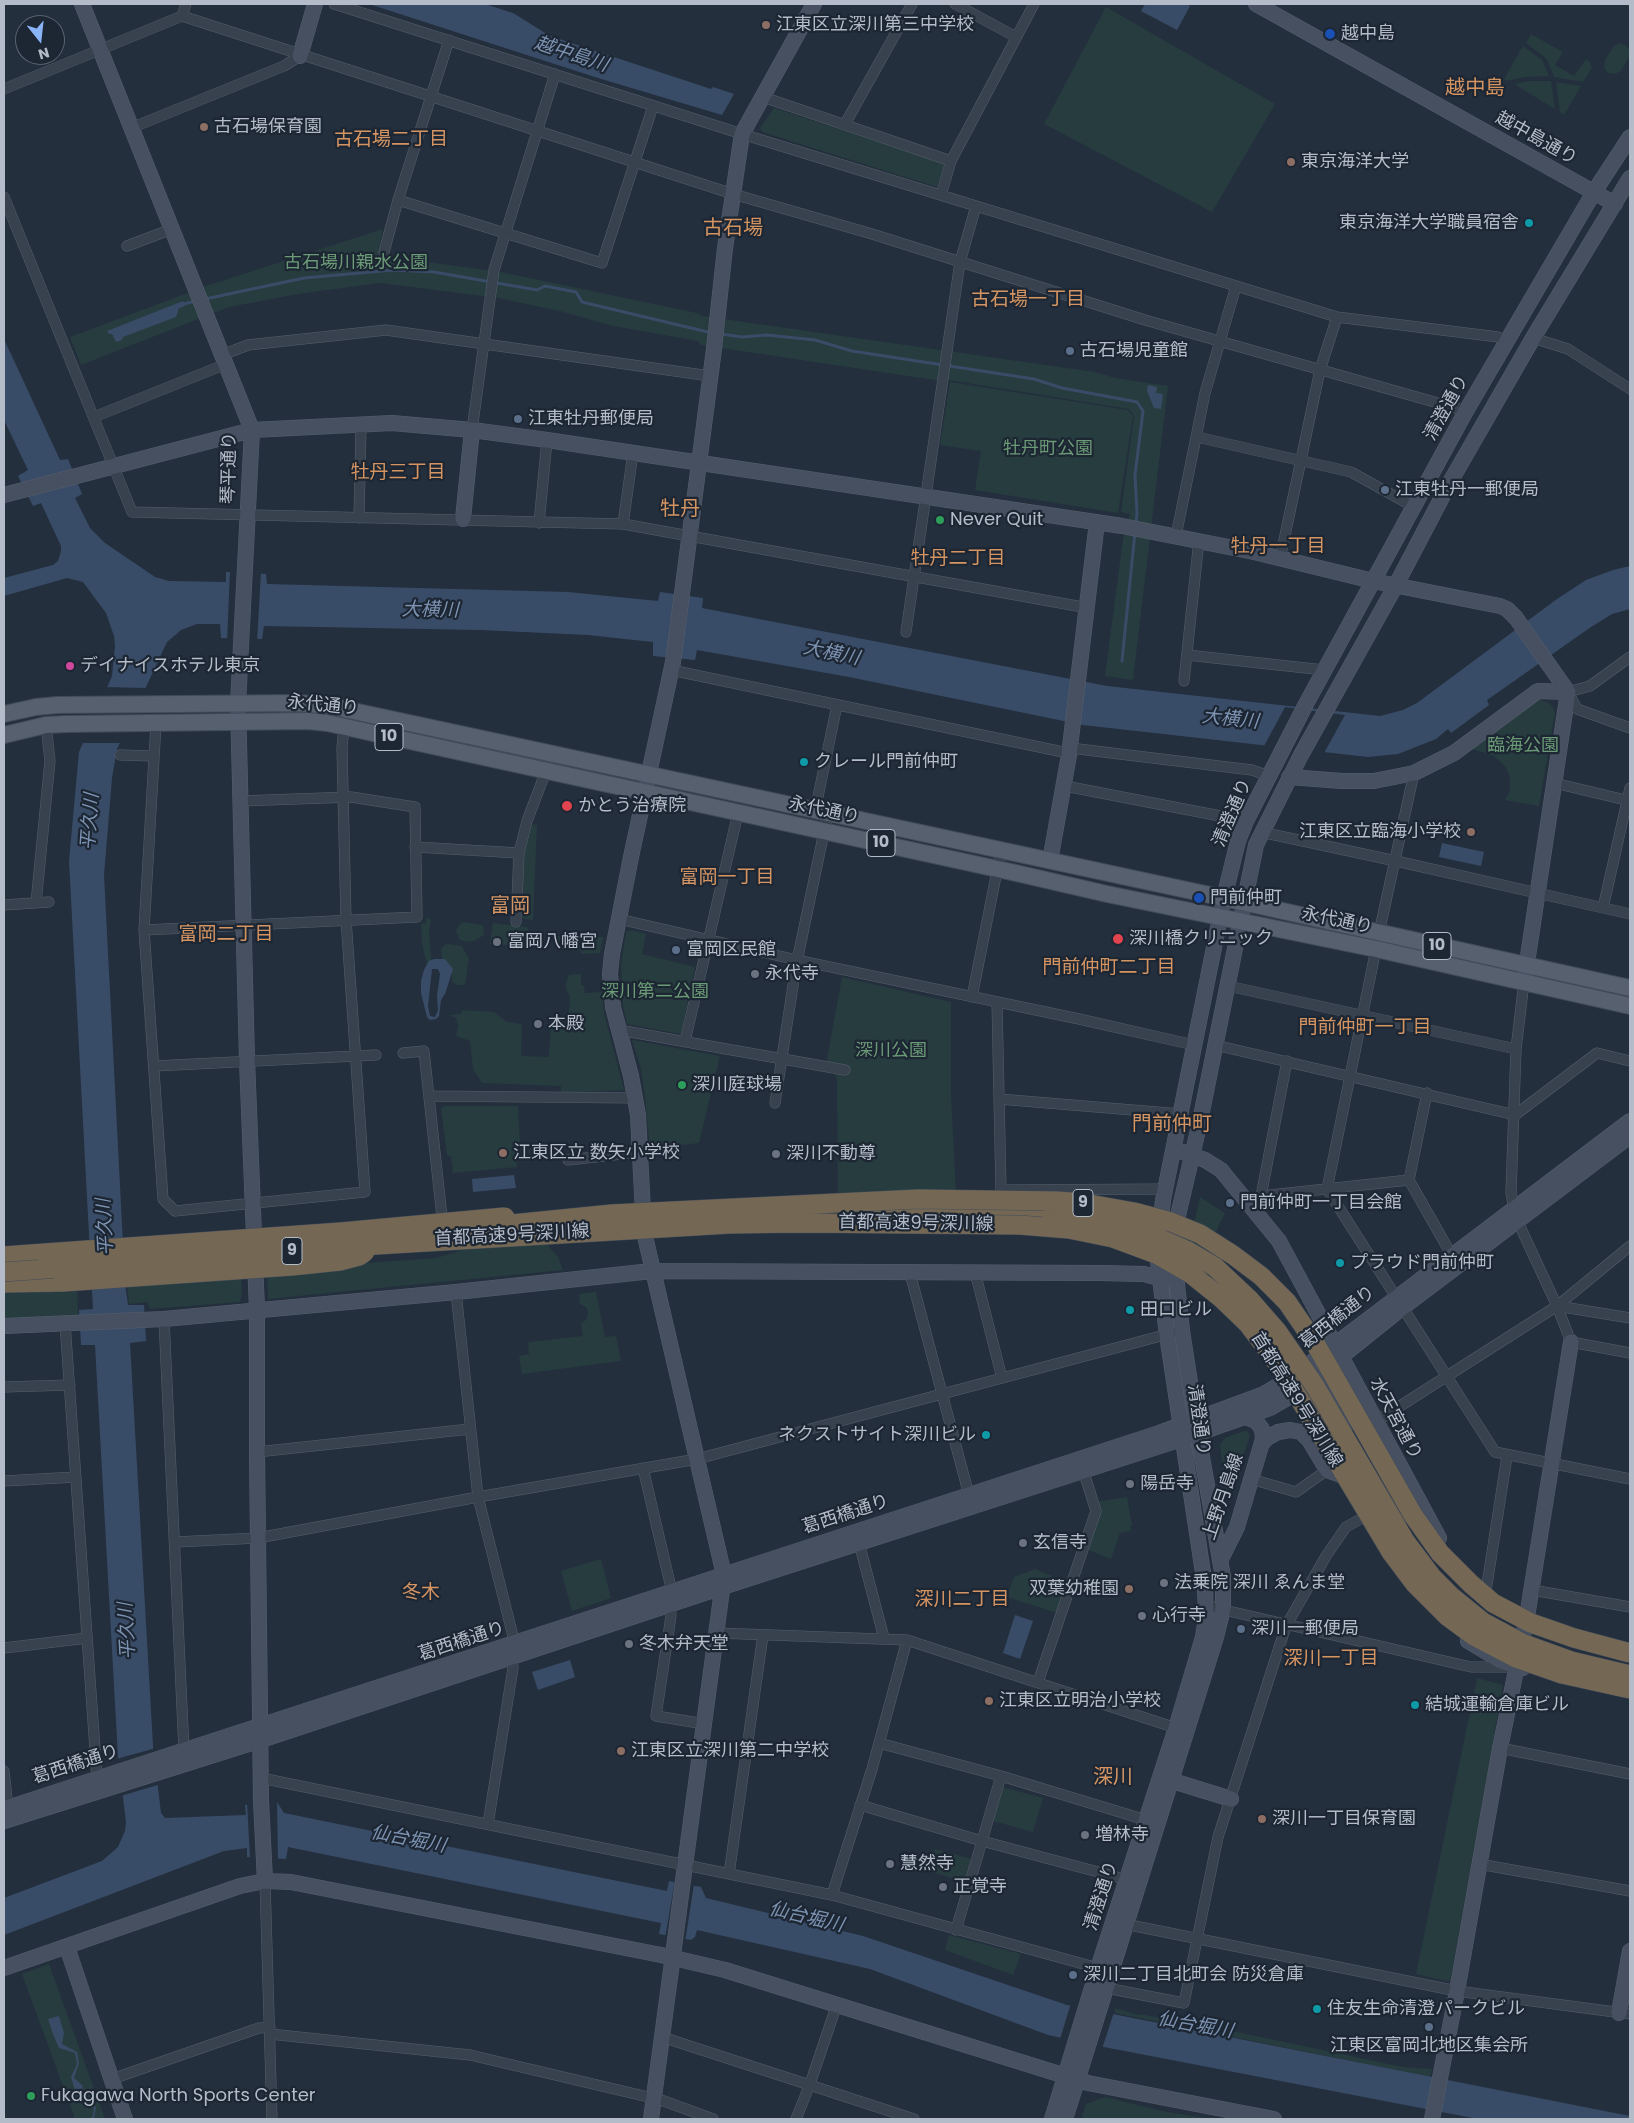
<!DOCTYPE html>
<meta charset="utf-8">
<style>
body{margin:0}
#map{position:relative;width:1634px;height:2123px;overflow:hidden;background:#242f3e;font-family:Poppins,sans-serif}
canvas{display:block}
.frame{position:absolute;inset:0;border:5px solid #b4bcc9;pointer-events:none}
.north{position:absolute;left:15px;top:15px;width:50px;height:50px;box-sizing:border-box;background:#1d2633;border:1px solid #59626f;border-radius:50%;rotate:164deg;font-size:14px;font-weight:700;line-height:20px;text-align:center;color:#b4bcc9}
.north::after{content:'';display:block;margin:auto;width:18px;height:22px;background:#8ab4f8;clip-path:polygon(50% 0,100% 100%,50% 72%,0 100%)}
</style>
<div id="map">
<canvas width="1634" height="2123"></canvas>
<div class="frame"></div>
<div class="north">N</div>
</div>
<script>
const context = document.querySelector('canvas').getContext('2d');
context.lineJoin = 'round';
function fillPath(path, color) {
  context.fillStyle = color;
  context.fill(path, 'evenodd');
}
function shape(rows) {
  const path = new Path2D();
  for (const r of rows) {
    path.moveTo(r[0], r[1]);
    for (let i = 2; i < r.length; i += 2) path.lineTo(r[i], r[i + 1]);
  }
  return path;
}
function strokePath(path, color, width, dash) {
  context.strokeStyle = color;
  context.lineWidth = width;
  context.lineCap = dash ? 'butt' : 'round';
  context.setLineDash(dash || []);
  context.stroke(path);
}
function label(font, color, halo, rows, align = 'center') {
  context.font = font + ' Poppins,"Noto Sans JP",sans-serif';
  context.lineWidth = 4.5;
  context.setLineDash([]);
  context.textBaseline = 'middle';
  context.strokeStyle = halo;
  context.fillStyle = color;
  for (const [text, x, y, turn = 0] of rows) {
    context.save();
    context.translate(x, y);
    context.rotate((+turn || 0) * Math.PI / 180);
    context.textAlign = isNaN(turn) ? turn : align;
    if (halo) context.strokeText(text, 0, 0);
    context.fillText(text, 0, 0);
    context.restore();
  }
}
const green = shape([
 [1106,7,1275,104,1212,212,1044,124],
 [1531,34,1563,52,1555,65,1574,76,1586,59,1590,62,1592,68,1583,82,1554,77,1547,59,1526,43],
 [1619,43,1625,45,1629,49,1629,57,1621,71,1615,74,1608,73,1604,68,1605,60,1614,46],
 [1523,46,1542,60,1549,76,1525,77,1507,81,1504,79],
 [1530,81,1551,81,1555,109,1514,84],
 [1556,82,1581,86,1564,115,1560,112],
 [774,108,945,164,937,187,762,132,760,128],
 [383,229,378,254,389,257,501,272,697,313,702,316,1095,372,1115,378,1168,386,1133,680,1105,676,1123,539,1130,514,1121,512,1134,416,1129,409,949,380,948,382,701,345,698,341,613,326,560,311,498,298,380,283,298,294,229,307,81,365,70,337,209,285],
 [950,382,1128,410,1133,416,1118,513,975,490,981,451,940,445],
 [1540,700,1550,703,1555,712,1539,806,1505,800,1510,791,1510,777,1505,766,1494,756,1472,749],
 [531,824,537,825,533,920,524,919,521,915,524,850],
 [426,918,431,919,429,932,432,966,426,966,427,961,425,958,422,942,421,924,426,923],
 [463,922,483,925,484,935,474,941,467,942,460,940,456,931,458,926],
 [493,923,527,927,532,936,531,947,490,944],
 [630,930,646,934,642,954,695,967,681,1034,627,1024,623,1006,621,964,626,932],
 [558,936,603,937,600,953,581,954,581,951,556,949,554,945],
 [448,944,462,946,469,959,465,985,458,985,452,982,452,973,443,962,441,950,444,945],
 [581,974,581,985,584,986,585,993,602,992,604,1013,624,1090,561,1093,561,1086,482,1083,473,1069,470,1041,456,1036,458,1025,456,1018,449,1015,461,1014,463,1010,494,1012,507,1022,522,1024,521,1056,549,1057,551,1022,568,1023,570,997,565,986,569,975],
 [842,977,951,1002,951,1094,956,1194,838,1195,837,1079,827,1059],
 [632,1040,720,1056,699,1143,650,1149,645,1097,641,1069],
 [444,1106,518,1106,520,1142,515,1142,517,1167,453,1173,451,1156,447,1155,441,1108],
 [1200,1197,1225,1213,1200,1265,1189,1247],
 [546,1243,558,1257,563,1270,268,1299,267,1270,436,1258,462,1250],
 [241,1273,242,1294,240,1302,150,1309,147,1302,129,1304,127,1283],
 [77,1284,78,1316,4,1318,4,1287],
 [596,1292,605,1337,616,1336,621,1361,522,1374,519,1356,529,1354,528,1342,583,1336,581,1323,586,1320,588,1315,587,1308,580,1304,579,1294],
 [1244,1431,1247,1431,1250,1435,1233,1490,1226,1491,1220,1445,1225,1438],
 [1127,1497,1132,1525,1130,1526,1131,1531,1120,1533,1111,1559,1086,1549,1096,1502],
 [601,1559,611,1598,572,1611,561,1571],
 [1035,1569,1067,1582,1057,1613,1007,1597,1014,1577],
 [1477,1678,1503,1685,1450,1982,1416,1974],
 [1002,1787,1043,1798,1033,1832,993,1821],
 [935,1849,972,1859,966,1882,928,1871],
 [949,1935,1021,1954,1013,1975,945,1950],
 [49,1964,105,2119,75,2119,22,1974],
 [1115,2008,1138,2015,1139,2014,1218,2028,1403,2067,1432,2069,1430,2077,1115,2013],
 [1105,2097,1162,2111,1210,2119,1087,2119,1082,2117,1086,2104]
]);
const water = shape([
 [369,4,485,4,513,13,550,36,711,89,713,87,734,94,722,115,598,78],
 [1145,4,1186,4,1190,6,1177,30,1141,11],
 [183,301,185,306,179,308,176,317,123,337,122,340,116,342,112,334,109,334,107,331],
 [4,339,60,460,68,459,82,494,75,498,90,528,105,543,155,577,169,581,226,582,226,572,266,574,267,584,568,592,658,601,660,592,703,598,702,608,1107,686,1380,716,1403,710,1417,703,1557,599,1586,580,1613,570,1630,566,1630,609,1612,614,1591,627,1487,700,1489,705,1451,733,1448,729,1436,739,1398,754,1368,757,1083,725,849,677,697,650,695,660,653,656,653,642,588,635,481,630,264,626,262,639,221,638,220,624,197,624,181,630,167,642,117,749,112,778,104,875,125,1283,128,1305,144,1305,146,1341,130,1343,153,1746,161,1813,165,1818,246,1815,245,1805,277,1802,284,1813,667,1891,669,1881,701,1887,706,1898,863,1936,1067,2005,1630,2116,1630,2119,1478,2119,1104,2047,1048,2035,870,1969,697,1930,695,1937,691,1940,659,1934,661,1923,288,1847,286,1859,247,1857,247,1848,224,1851,4,1935,4,1898,102,1861,118,1847,125,1831,126,1822,118,1757,95,1345,81,1345,79,1310,93,1309,69,861,79,752,112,676,115,646,114,636,106,613,83,582,67,578,4,596,4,578,53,565,58,561,61,551,61,546,41,503,33,506,18,476,28,470,4,420],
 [1148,385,1157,387,1156,393,1163,394,1161,409,1154,408,1147,391],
 [1442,843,1484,852,1481,866,1439,857],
 [434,959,445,959,453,969,445,994,441,1000,439,1016,436,1019,430,1020,427,1017,421,993,421,981,424,970,429,961],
 [432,969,438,969,440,974,437,996,438,1010,435,1017,430,1016,428,1006],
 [514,1175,516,1188,473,1192,472,1179],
 [1015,1615,1033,1621,1020,1659,1003,1653],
 [570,1660,575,1677,538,1690,532,1672],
 [59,2016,64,2033,62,2044,77,2052,79,2063,74,2078,82,2085,86,2101,96,2107,94,2119,90,2119,93,2116,94,2108,84,2103,76,2094,71,2077,77,2064,75,2053,59,2048,53,2034,48,2019]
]);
const pier = shape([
 [230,570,261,572,257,642,227,641],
 [104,687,148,688,122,743,81,743],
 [1285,707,1345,715,1323,755,1263,748],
 [156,1748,161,1784,121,1796,116,1759],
 [277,1800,278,1859,250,1859,247,1802],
 [675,1880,694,1884,685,1942,665,1938],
 [1071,2003,1114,2012,1102,2049,1060,2039]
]);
const stream = shape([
 [205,299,304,278,393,270,434,272,537,290,545,286,576,292,582,302,712,333],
 [184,304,196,301],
 [721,334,742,337,767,335,815,340,852,351,1034,379,1062,388,1137,402,1143,411,1135,475,1137,513,1136,523],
 [1122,661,1135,532]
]);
const street = shape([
 [334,4,742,134,1337,317,1498,337],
 [955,4,1016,37],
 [182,16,733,194,872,234,1145,320,1466,411],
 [4,89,182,16,186,4],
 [763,97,951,161],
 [845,124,912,4],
 [131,128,284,66,300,56],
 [941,195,951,161,1034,4],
 [4,197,132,512,623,524,1088,608],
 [398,200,602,263,653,106],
 [127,246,172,229],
 [384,252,398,200,449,40],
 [1533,338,1568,349,1630,389],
 [222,355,248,345,386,330,710,376],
 [94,417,226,364],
 [472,430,494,270,555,74],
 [1197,437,1351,472,1414,507],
 [359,518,361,426],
 [539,523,547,440],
 [623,524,633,453],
 [1176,536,1205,393,1236,286],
 [1280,559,1320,370,1337,317],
 [906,632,960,262,976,206],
 [1187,655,1324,670],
 [1630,657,1590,686,1568,692,1577,709,1630,728],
 [671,670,1063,752,1070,748,1252,770,1269,776],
 [1184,681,1199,540],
 [156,724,144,930,163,1199,175,1211,365,1192,346,919,342,748,344,726],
 [120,755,153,756],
 [1554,783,1630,801],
 [1065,786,1246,821],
 [815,811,837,705],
 [1261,832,1396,861,1630,914],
 [415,847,519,853],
 [36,903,50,761,46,725],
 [4,905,49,902],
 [1603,908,1630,788],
 [619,919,797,960,1079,1019,1194,1045],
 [516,922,519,853,527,821,546,771],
 [144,930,417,917,415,807,351,797,240,801],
 [1379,933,1414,773],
 [1376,949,1327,1189,1495,1452,1630,1479],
 [1524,982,1516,1049,1511,1193,1514,1209,1517,1220,1557,1306,1571,1342,1630,1353],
 [1228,986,1516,1049],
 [972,997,1001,851],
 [997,1002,1001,1190,1165,1189],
 [619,1030,845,1070],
 [685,1041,738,813],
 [1215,1045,1515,1115,1597,1053,1630,1061],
 [403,1053,424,1051,442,1217],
 [154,1066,376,1055],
 [430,1096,636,1098],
 [999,1099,1181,1114],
 [775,1103,796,966,828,813],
 [568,1160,640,1152],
 [1409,1180,1427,1093],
 [1261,1196,1287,1061],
 [1247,1201,1261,1196,1409,1180,1455,1261],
 [975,1272,1002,1378],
 [910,1273,969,1495],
 [456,1292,478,1497,515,1644],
 [1557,1306,1630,1318],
 [164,1319,184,1751],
 [65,1323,97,1778],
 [4,1387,70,1385],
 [1375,1422,1557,1306,1630,1246],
 [257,1452,470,1429],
 [643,1468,672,1592],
 [1251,1479,1296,1492,1327,1470],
 [4,1481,76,1477],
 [175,1542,258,1538,478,1497,697,1459,1172,1333],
 [859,1543,884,1638],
 [1532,1590,1630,1607],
 [1486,1591,1507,1456],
 [670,1605,671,1616,656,1716,705,1724],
 [1207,1606,1471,1667,1512,1667],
 [717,1633,907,1640,1176,1728],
 [4,1648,87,1638],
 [1038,1682,1096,1511,1083,1470],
 [879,1743,1001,1776,1146,1820],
 [1500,1748,1630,1774],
 [4,1771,8,1807],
 [261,1778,832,1895,1098,1968],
 [860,1805,982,1841,1128,1880],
 [488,1824,513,1668,512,1657],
 [1479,1864,1630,1891],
 [729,1874,763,1635],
 [265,1881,272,2119],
 [832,1895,872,1769,907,1640],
 [1120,1923,1457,1991,1630,2014],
 [956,1930,1001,1776],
 [1106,1988,1184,2003,1218,1837,1286,1626,1326,1556,1346,1527,1366,1516],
 [270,2034,470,2055,661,2100,713,2119],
 [662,2037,914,2119],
 [112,2079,259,2028,270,2027],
 [796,2119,810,2084,837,2004]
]);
const secondary = shape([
 [82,4,252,430,238,704,247,1060,257,1310,257,1452,261,1801,265,1881],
 [1256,4,1615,204],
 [300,56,315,4],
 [4,495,252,430,392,423,472,430,547,440,1122,526,1254,552,1373,581,1500,606,1507,609,1516,618,1568,692,1525,976],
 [463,519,472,430],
 [1289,777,1342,781,1374,781,1414,773,1454,753,1538,691,1568,692],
 [1050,861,1069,755,1097,522],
 [1183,1152,1205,1160,1221,1170,1279,1241,1439,1538],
 [4,1326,164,1319,456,1292,652,1271,1099,1273,1144,1274,1166,1280],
 [1327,1374,1338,1408,1347,1424],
 [1262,1444,1267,1438,1278,1432,1290,1430,1301,1432,1309,1440,1327,1470,1346,1477],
 [1220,1561,1237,1527,1263,1439,1262,1429,1256,1421,1245,1417],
 [1468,1641,1501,1661,1523,1668],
 [1163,1778,1231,1799],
 [4,1809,969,1495,1159,1433,1264,1394,1291,1378,1630,1121],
 [4,1821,261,1740,723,1587,1182,1439,1270,1408,1296,1393,1403,1307,1630,1136],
 [67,1947,125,2119],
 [4,1968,240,1886,265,1881,291,1882,661,1955,725,1970,1088,2083,1274,2119],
 [1619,2013,1630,1951],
 [651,2119,724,1575,644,1232,638,1115,631,1076,613,1007,610,974,612,954,631,857,673,662,714,349,725,248,742,134,814,4],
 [1052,2119,1098,1968,1176,1728,1203,1637,1206,1618,1205,1586,1167,1335,1157,1253,1163,1200,1224,898,1238,841,1246,821,1306,704,1466,411,1594,192,1630,137],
 [1065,2119,1216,1637,1223,1609,1223,1577,1198,1434,1182,1331,1177,1284,1175,1241,1176,1224,1199,1126,1256,845,1301,755,1396,585,1449,484,1533,338,1630,178],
 [1432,2119,1457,1991,1500,1748,1527,1617,1571,1342]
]);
const primary = shape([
 [4,714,36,707,57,705,299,703,330,706,1224,898,1630,988],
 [4,735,46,725,66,724,308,721,327,723,1016,873,1107,894,1376,949,1630,1006]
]);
const highway = shape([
 [872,1222,887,1216,904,1213,1052,1214],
 [4,1256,45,1253],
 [4,1283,63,1282]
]);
const highwayBridge = shape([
 [1052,1214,1092,1217,1140,1230,1188,1251,1215,1267,1250,1300,1277,1331,1315,1386,1405,1541,1432,1577,1451,1596,1483,1622,1524,1644,1571,1661,1630,1675],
 [492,1226,612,1214,918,1199,1057,1201,1084,1203,1134,1212,1171,1222,1200,1234,1233,1255,1261,1276,1287,1302,1315,1343,1413,1515,1440,1553,1471,1584,1493,1603,1531,1623,1574,1638,1630,1653],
 [45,1253,341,1232,505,1217],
 [4,1272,376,1245,729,1224,801,1223,1020,1225,1069,1229,1113,1238,1156,1254,1191,1274,1221,1298,1248,1324,1273,1357,1302,1403,1391,1552,1415,1584,1447,1616,1474,1636,1516,1658,1562,1674,1630,1689],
 [63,1282,292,1266,340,1261,359,1256,365,1252]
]);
const markers = [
 [766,25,5,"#8d6e63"],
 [1330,34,6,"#1a4fb4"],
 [204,127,5,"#8d6e63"],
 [1291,162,5,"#8d6e63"],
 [1529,223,5,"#0f9aa8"],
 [1070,351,5,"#5c6f8a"],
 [518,419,5,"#5c6f8a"],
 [1385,490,5,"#5c6f8a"],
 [940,520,5,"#2e9e5b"],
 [70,666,5,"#d1479c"],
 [804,762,5,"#0f9aa8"],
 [567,806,6,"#e0444e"],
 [1471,832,5,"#8d6e63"],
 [1199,898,6,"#1a4fb4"],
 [1118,939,6,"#e0444e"],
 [497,942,5,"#6b7280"],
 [676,950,5,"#5c6f8a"],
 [755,974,5,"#6b7280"],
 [538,1024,5,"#6b7280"],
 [682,1085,5,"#2e9e5b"],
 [503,1153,5,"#8d6e63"],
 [776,1154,5,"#6b7280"],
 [1230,1203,5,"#5c6f8a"],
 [1340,1263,5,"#0f9aa8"],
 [1130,1310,5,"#0f9aa8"],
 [986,1435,5,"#0f9aa8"],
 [1130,1484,5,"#6b7280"],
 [1023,1543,5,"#6b7280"],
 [1164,1583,5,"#6b7280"],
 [1129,1589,5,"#8d6e63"],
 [1142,1616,5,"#6b7280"],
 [1241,1629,5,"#5c6f8a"],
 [629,1644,5,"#6b7280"],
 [989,1701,5,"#8d6e63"],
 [1415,1705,5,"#0f9aa8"],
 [621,1751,5,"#8d6e63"],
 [1262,1819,5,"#8d6e63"],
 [1085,1835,5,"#6b7280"],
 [890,1864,5,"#6b7280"],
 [943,1887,5,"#6b7280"],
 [1073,1975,5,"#5c6f8a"],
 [1317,2009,5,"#0f9aa8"],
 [1429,2027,5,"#5c6f8a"],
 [31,2096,5,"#2e9e5b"]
];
const shields = [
 [389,737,28],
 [881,843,28],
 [1437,946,28],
 [1083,1203,20],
 [292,1251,20]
];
const shieldNames = [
 ["10",389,737],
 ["10",881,843],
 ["10",1437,946],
 ["9",1083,1203],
 ["9",292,1251]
];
const poiNames = [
 ["江東区立深川第三中学校",776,25],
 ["越中島",1341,34],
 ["古石場保育園",214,127],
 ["東京海洋大学",1301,162],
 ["東京海洋大学職員宿舎",1519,223,"right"],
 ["古石場児童館",1080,351],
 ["江東牡丹郵便局",528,419],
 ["江東牡丹一郵便局",1395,490],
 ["Never Quit",950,520],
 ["デイナイスホテル東京",80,666],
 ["クレール門前仲町",814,762],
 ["かとう治療院",578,806],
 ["江東区立臨海小学校",1461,832,"right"],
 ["門前仲町",1210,898],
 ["深川橋クリニック",1129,939],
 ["富岡八幡宮",507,942],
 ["富岡区民館",686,950],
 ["永代寺",765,974],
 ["本殿",548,1024],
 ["深川庭球場",692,1085],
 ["江東区立 数矢小学校",513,1153],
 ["深川不動尊",786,1154],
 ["門前仲町一丁目会館",1240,1203],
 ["プラウド門前仲町",1350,1263],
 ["田口ビル",1140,1310],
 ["ネクストサイト深川ビル",976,1435,"right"],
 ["陽岳寺",1140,1484],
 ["玄信寺",1033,1543],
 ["法乗院 深川 ゑんま堂",1174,1583],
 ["双葉幼稚園",1119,1589,"right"],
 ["心行寺",1152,1616],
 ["深川一郵便局",1251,1629],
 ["冬木弁天堂",639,1644],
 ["江東区立明治小学校",999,1701],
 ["結城運輸倉庫ビル",1425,1705],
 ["江東区立深川第二中学校",631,1751],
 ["深川一丁目保育園",1272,1819],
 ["増林寺",1095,1835],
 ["慧然寺",900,1864],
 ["正覚寺",953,1887],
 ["深川二丁目北町会 防災倉庫",1083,1975],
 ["住友生命清澄パークビル",1327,2009],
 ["江東区富岡北地区集会所",1429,2046,"center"],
 ["Fukagawa North Sports Center",41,2096]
];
const streetNames = [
 ["越中島通り",1536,139,29],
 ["清澄通り",1447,408,-61],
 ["琴平通り",230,468,-89],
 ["永代通り",323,706,6],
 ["永代通り",824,811,12],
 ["清澄通り",1233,813,-67],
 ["永代通り",1337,921,12],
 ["首都高速9号深川線",916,1224,1],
 ["首都高速9号深川線",512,1236,-3],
 ["葛西橋通り",1338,1318,-38],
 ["首都高速9号深川線",1296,1400,58],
 ["水天宮通り",1395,1419,62],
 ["清澄通り",1198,1420,82],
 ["上野月島線",1224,1497,-71],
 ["葛西橋通り",846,1515,-18],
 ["葛西橋通り",462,1642,-18],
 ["葛西橋通り",76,1765,-18],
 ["清澄通り",1102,1896,-72]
];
const parkNames = [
 ["古石場川親水公園",356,263],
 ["牡丹町公園",1048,449],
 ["臨海公園",1523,746],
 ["深川第二公園",655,992],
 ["深川公園",891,1051]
];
const waterNames = [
 ["越中島川",571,55,18],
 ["大横川",430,611,1],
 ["大横川",831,654,12],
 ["大横川",1230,720,6],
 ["平久川",91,822,-86],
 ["平久川",106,1227,-93],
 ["平久川",128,1631,-93],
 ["仙台堀川",408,1840,11],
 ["仙台堀川",806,1918,13],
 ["仙台堀川",1195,2026,10]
];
const neighbourhoodNames = [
 ["古石場二丁目",391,140],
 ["古石場一丁目",1028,300],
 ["牡丹三丁目",398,473],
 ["牡丹一丁目",1278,547],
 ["牡丹二丁目",958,559],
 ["富岡一丁目",727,878],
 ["富岡二丁目",226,935],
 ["門前仲町二丁目",1109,968],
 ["門前仲町一丁目",1365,1028],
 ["冬木",421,1593],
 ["深川二丁目",962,1600],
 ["深川一丁目",1331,1659]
];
const quarterNames = [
 ["越中島",1475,89],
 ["古石場",733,229],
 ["牡丹",680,510],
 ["富岡",510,907],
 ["門前仲町",1172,1125],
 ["深川",1113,1778]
];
fillPath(green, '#263c3f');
fillPath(water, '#394c67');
fillPath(pier, '#242f3e');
strokePath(stream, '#394c67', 3);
strokePath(street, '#565f6c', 11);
strokePath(secondary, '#565f6c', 16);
strokePath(primary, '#414a57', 18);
strokePath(highway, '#434c59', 20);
strokePath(street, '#38414e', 10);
strokePath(secondary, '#465061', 15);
strokePath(primary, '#56606e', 16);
strokePath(highway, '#746855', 19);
strokePath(highwayBridge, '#434c59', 20, []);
strokePath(highwayBridge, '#746855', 19);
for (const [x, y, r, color] of markers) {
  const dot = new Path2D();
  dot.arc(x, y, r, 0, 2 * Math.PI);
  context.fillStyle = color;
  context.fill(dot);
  strokePath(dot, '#1d2633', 2);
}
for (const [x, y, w] of shields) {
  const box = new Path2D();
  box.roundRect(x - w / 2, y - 13.5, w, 27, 4);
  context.fillStyle = '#1d2633';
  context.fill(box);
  strokePath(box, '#b4bcc9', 1);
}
label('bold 16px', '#b4bcc9', null, shieldNames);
label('18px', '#b4bcc9', '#1d2633', poiNames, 'left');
label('18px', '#b4bcc9', '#1d2633', streetNames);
label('18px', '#6b9a76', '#1d2633', parkNames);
label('italic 19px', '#7c92b1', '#1d2633', waterNames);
label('19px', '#d59563', '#1d2633', neighbourhoodNames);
label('20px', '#d59563', '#1d2633', quarterNames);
</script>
